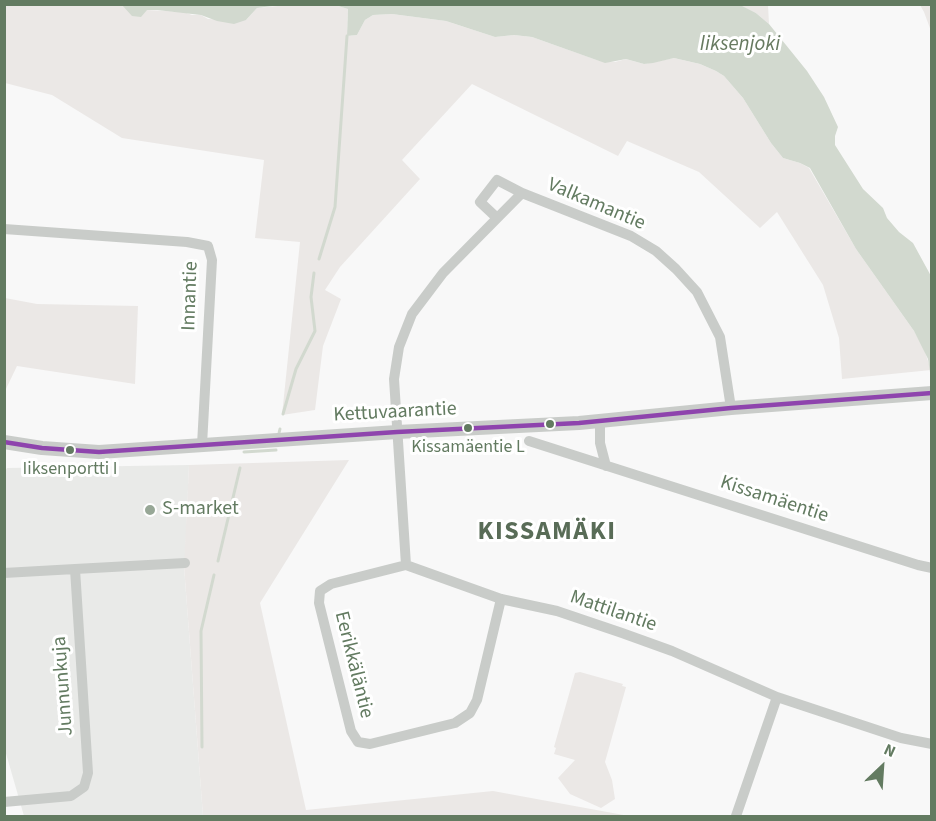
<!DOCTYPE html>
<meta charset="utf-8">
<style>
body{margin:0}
#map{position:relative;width:936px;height:821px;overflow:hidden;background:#f8f8f8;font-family:"Source Sans 3",sans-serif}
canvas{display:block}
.frame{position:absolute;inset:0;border:6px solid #637b61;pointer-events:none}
.north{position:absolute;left:852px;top:737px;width:60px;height:60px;-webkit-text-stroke:4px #fff;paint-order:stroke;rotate:25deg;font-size:16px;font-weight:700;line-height:24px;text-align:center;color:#637b61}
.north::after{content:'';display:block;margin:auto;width:21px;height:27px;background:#637b61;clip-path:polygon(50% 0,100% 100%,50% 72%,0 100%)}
</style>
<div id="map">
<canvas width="936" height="821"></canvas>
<div class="frame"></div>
<div class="north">N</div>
</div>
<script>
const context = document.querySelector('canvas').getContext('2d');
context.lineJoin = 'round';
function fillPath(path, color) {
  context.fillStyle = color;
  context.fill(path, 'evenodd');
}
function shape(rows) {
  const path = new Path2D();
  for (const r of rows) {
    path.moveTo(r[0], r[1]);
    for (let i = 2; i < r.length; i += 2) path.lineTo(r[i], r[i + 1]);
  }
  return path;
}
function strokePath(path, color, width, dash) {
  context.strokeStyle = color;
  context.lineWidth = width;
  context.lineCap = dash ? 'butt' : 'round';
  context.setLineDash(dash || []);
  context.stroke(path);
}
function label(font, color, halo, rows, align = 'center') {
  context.font = font + ' "Source Sans 3",sans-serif';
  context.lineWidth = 6;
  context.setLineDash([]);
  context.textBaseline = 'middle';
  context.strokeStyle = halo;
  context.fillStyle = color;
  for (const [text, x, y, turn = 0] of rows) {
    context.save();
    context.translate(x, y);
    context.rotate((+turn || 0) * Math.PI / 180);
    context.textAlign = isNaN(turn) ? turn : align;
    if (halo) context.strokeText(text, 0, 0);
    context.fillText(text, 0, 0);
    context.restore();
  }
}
const built = shape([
 [189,465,185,559,5,570,4,473,7,468],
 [184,566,203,816,24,816,5,750,4,577]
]);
const green = shape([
 [298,4,304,6,308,5,335,5,348,9,347,36,357,35,365,20,373,15,392,14,446,21,495,37,514,35,532,37,597,60,615,62,626,59,644,64,674,58,700,64,716,71,724,76,743,98,771,143,783,158,800,163,809,168,856,249,914,331,924,349,931,370,842,379,839,338,823,285,777,212,760,228,699,172,627,141,618,156,472,84,402,160,420,179,340,267,325,290,341,299,323,346,315,410,282,415,300,242,255,238,264,160,122,138,52,95,5,83,4,5,122,5,126,7,147,10,184,12,192,15,201,15,208,19,246,20,257,8],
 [738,5,768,5,769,24,756,13],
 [920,5,931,5,931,31,924,12],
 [5,298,37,304,138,306,135,384,17,366,5,391],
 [349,460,260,603,306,810,493,791,629,816,203,816,184,566,189,465],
 [580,672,623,684,622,686,626,687,605,762,612,780,615,799,601,808,570,794,558,778,575,760,554,754,556,748,554,747,575,673]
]);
const water = shape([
 [738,4,756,13,769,24,807,71,824,97,838,127,835,136,835,145,863,189,883,208,887,218,899,232,913,243,931,276,931,379,928,359,914,331,856,249,810,168,800,163,783,158,771,143,743,98,724,76,716,71,700,64,674,58,653,63,644,64,626,59,605,63,532,37,514,35,495,37,446,21,392,14,373,15,365,20,357,35,347,36,348,9,335,5],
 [122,5,280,5,257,8,246,20,234,24,217,21,201,15,157,10,147,10,141,17,132,16]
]);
const stream = shape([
 [319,259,335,207,347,36],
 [283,414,296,369,315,331,311,297,314,273],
 [279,433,280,429],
 [244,452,276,450],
 [218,561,240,468],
 [202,747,201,631,214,575]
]);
const minor = shape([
 [496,217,480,202,497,180,522,193],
 [4,229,187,242,208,246,212,260,202,445],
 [731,408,720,337,697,292,676,269,656,251,631,236,522,193,443,273,412,314,399,347,394,379,406,565,501,599,557,611,622,633,672,651,777,697,901,738,932,744],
 [600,421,600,443,606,466],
 [529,441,918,565,932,568],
 [406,565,331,584,320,591,319,603,351,731,358,742,370,744,455,723,470,713,477,700,501,599],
 [75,569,185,563],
 [4,573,75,569,88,773,84,787,71,796,4,802],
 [736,816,777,697]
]);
const tertiary = shape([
 [4,442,42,448,99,452,397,432,579,423,731,408,932,393]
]);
const bus1 = shape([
 [4,442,42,448,99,452,397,432,579,423,731,408,932,393]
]);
const markers = [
 [550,424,5,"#637b61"],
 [468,428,5,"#637b61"],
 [70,450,5,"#637b61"],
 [150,510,6,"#97a796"]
];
const busNames = [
 ["Kissamäentie L",468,448],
 ["Iiksenportti I",70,470]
];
const streetNames = [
 ["Valkamantie",596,205,23],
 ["Innantie",191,296,-88],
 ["Kettuvaarantie",395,413,-3],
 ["Kissamäentie",774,500,18],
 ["Mattilantie",613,612,19],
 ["Eerikkäläntie",353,665,76],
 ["Junnunkuja",64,686,-94]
];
const poiNames = [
 ["S-market",162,510]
];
const waterNames = [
 ["Iiksenjoki",740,45]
];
const districtNames = [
 ["KISSAMÄKI",547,533]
];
fillPath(built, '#e9eae8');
fillPath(green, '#ebe8e6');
fillPath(water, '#d2d9cf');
strokePath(stream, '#d2d9cf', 3);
strokePath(minor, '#c9ccc9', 10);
strokePath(tertiary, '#c9ccc9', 14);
strokePath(bus1, '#8e44ad', 4.5);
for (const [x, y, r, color] of markers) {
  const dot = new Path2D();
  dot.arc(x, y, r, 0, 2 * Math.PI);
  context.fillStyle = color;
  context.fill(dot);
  strokePath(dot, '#fff', 2);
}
label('18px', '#637b61', '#fff', busNames);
label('20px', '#637b61', '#fff', streetNames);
label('20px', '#637b61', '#fff', poiNames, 'left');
label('italic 21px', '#677a60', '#fff', waterNames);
context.letterSpacing = '1.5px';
label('bold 26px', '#596c57', '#fff', districtNames);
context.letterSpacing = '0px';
</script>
